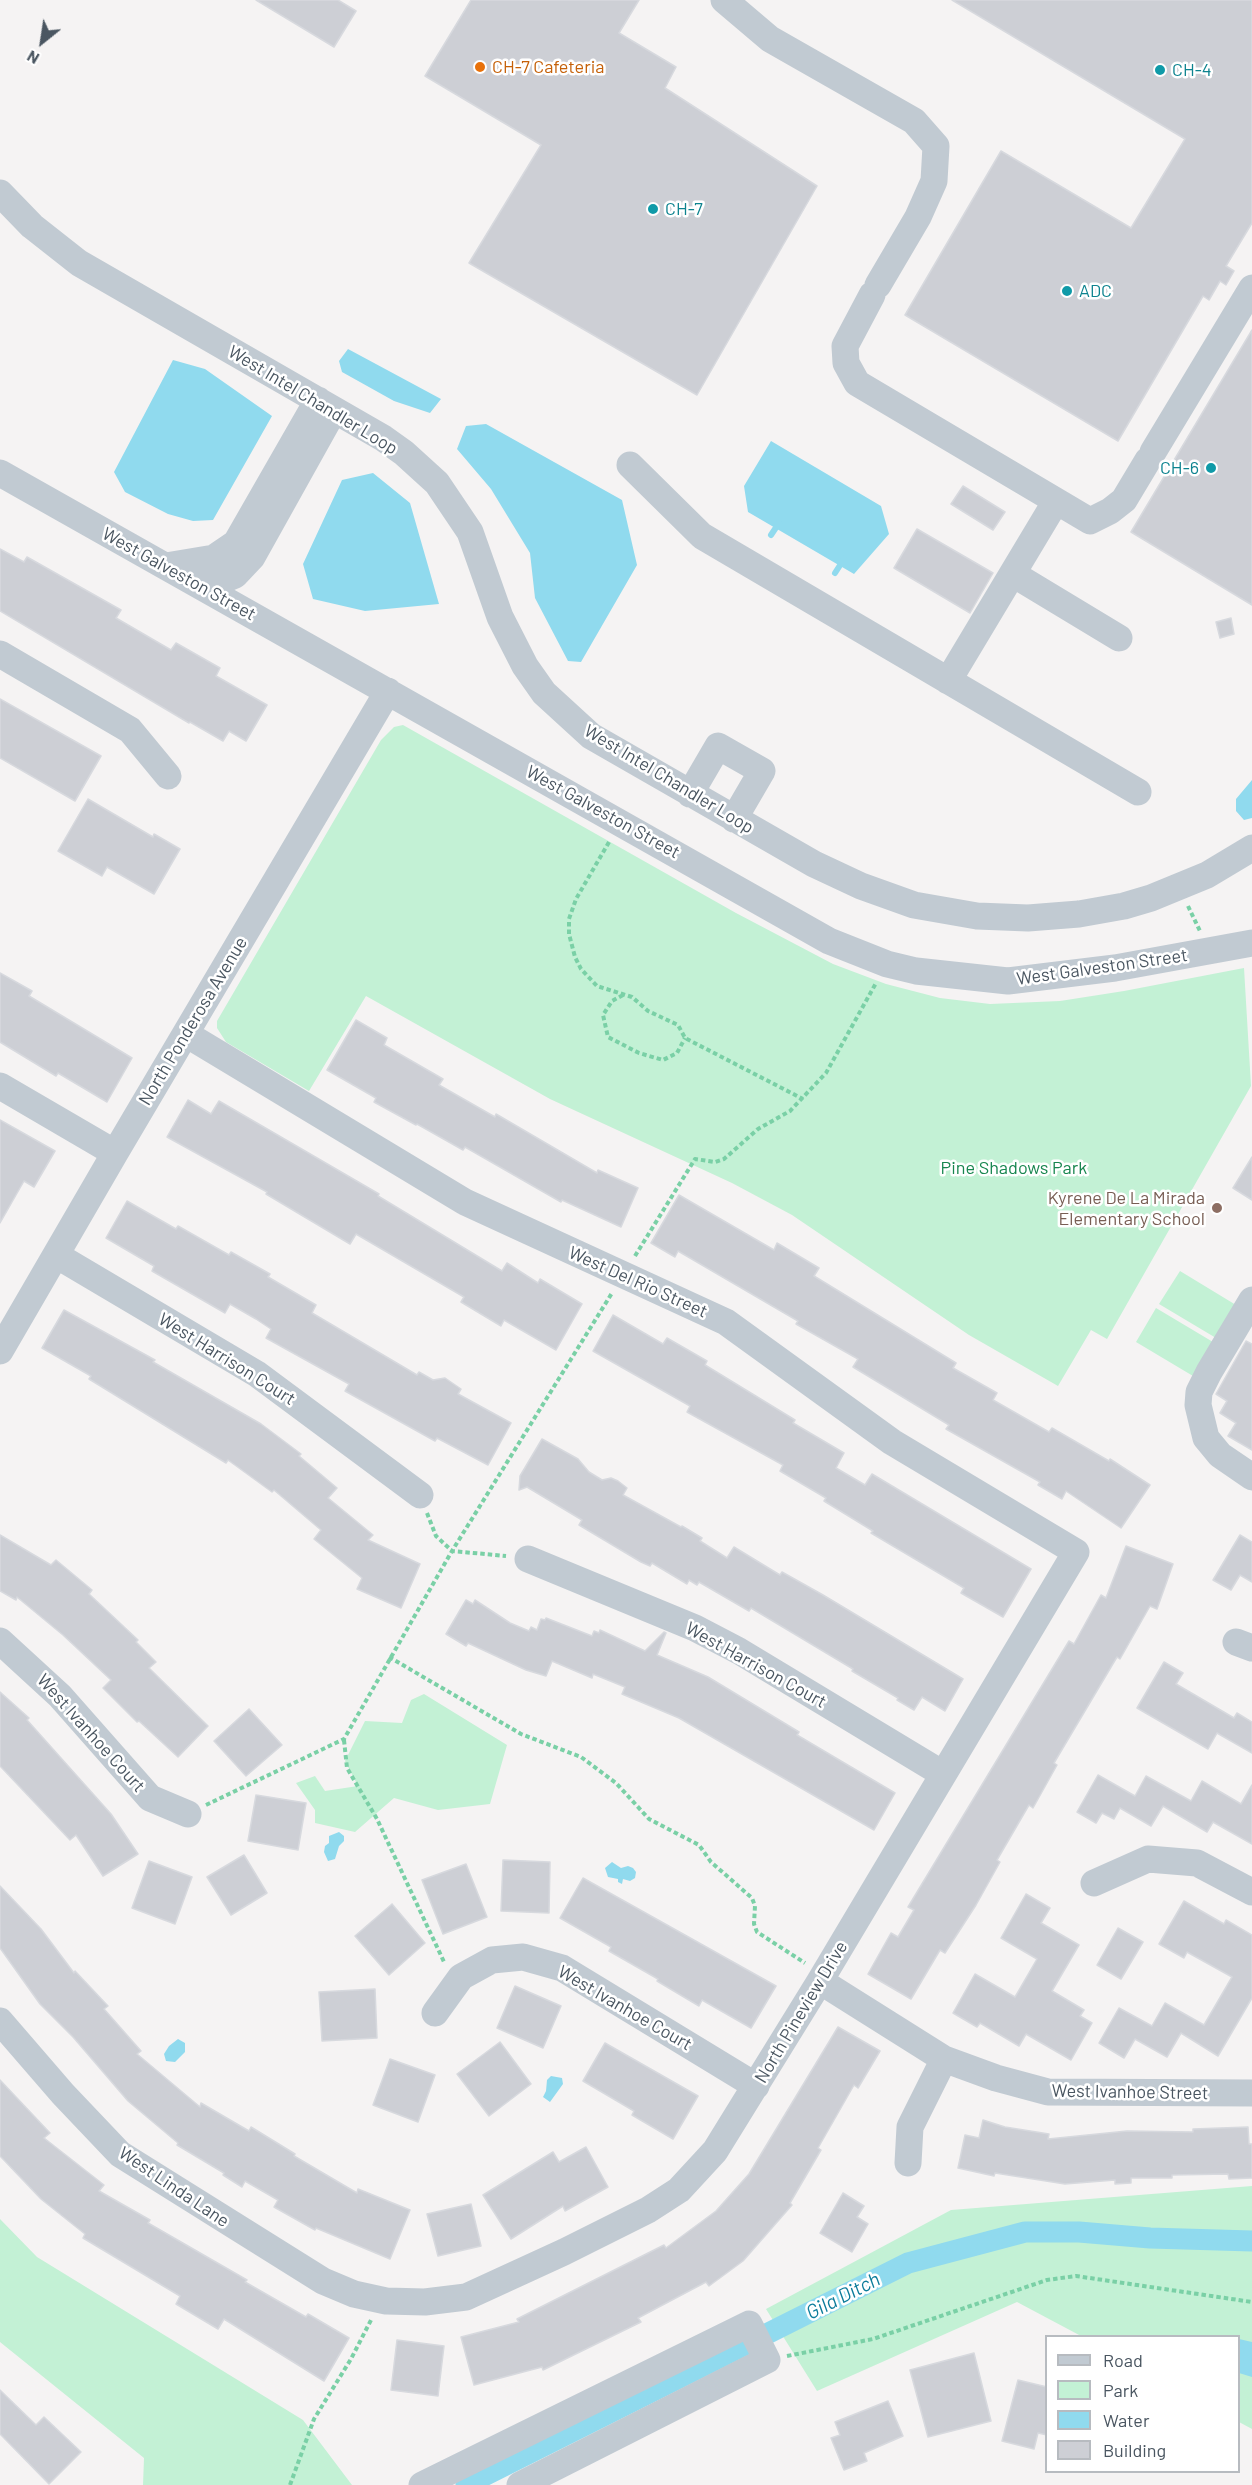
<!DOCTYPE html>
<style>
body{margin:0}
#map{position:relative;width:1252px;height:2485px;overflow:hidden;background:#f5f3f3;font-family:Barlow,sans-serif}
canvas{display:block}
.legend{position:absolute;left:1045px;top:2335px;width:195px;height:138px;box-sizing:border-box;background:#fff;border:2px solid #b7bbc0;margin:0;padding:8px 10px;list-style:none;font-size:18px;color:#4a5661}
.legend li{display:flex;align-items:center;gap:12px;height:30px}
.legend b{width:30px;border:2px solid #b7bbc0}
.north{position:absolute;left:12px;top:12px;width:60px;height:60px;-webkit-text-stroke:4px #fff;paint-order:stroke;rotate:210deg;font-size:16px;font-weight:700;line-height:24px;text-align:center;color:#4a5661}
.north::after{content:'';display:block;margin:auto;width:21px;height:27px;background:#4a5661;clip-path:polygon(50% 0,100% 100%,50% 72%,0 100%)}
</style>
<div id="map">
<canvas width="1252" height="2485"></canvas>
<ul class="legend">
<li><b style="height:8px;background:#c1cad2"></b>Road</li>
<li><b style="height:16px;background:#c3f1d5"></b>Park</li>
<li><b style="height:16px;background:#90daee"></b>Water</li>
<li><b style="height:16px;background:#cdcfd5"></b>Building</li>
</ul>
<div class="north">N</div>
</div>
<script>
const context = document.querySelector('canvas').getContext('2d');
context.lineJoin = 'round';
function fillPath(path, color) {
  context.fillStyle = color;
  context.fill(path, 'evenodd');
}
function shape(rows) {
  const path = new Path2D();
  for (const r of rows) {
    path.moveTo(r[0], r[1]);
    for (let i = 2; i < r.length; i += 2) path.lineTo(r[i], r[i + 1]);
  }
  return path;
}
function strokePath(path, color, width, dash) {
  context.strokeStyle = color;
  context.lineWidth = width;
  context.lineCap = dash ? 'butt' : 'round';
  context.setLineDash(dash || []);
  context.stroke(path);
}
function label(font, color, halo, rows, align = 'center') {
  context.font = font + ' Barlow,sans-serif';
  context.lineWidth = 5;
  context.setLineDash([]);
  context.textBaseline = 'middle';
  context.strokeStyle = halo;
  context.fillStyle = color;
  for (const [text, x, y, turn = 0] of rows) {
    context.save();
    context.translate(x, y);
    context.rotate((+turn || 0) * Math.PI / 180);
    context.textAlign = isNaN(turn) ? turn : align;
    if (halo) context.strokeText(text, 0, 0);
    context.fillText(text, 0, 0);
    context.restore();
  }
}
const green = shape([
 [403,725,736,913,833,964,886,984,940,998,990,1004,1060,1001,1124,991,1244,968,1251,1086,1107,1339,1091,1330,1058,1386,969,1335,792,1215,732,1183,550,1099,366,996,309,1091,226,1042,217,1028,217,1021,381,740,394,727],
 [1180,1271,1236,1305,1216,1338,1159,1304],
 [1156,1308,1213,1342,1193,1376,1136,1342],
 [424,1694,507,1745,490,1804,438,1810,394,1798,355,1832,315,1823,315,1810,296,1783,315,1776,325,1791,358,1786,345,1761,365,1721,402,1723,411,1700],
 [1252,2186,1252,2429,1239,2422,1238,2336,1081,2336,1017,2302,817,2391,766,2309,951,2210],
 [0,2219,37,2257,303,2420,352,2485,143,2485,144,2458,0,2342]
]);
const water = shape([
 [348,349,441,399,430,413,394,401,342,372,339,361],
 [173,360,205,369,272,416,213,520,193,521,168,514,125,492,114,472],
 [486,424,622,500,637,565,581,662,568,661,535,598,530,553,491,489,457,449,466,426],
 [771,441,881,506,889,534,854,574,748,512,744,486],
 [373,473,410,503,439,604,365,611,313,599,303,564,342,480],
 [1252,780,1252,818,1244,820,1236,811,1236,799],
 [339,1832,344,1836,344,1841,339,1846,335,1859,328,1861,324,1852,325,1846,329,1843,329,1836],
 [612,1862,621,1868,628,1866,633,1868,636,1872,635,1878,630,1881,623,1879,622,1884,618,1882,618,1879,608,1877,605,1868],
 [178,2039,185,2043,185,2052,175,2062,166,2061,164,2054,169,2046],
 [551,2076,562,2078,563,2084,550,2102,543,2097,546,2091,547,2080],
 [1239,2339,1252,2342,1252,2377,1239,2373]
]);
const stream = shape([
 [771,535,779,523],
 [835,573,844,559]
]);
const canal = shape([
 [466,2485,908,2263,1025,2232,1079,2232,1150,2238,1252,2241]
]);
const building = shape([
 [256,0,338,0,356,11,334,47,256,0],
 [471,0,639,0,619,33,676,67,665,88,817,186,697,395,469,263,541,145,425,76,471,0],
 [952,0,1252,0,1252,223,1226,266,1234,271,1226,285,1220,281,1209,300,1203,296,1118,441,905,315,1001,151,1131,228,1185,139,952,0],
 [1252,330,1252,605,1131,532,1252,330],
 [963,486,1005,512,993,530,951,504,963,486],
 [917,529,993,573,970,613,894,568,917,529],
 [0,549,24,562,27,557,121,610,116,618,171,650,176,643,220,668,216,676,267,705,246,741,229,731,223,741,190,722,189,723,0,611,0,549],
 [1231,618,1234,634,1220,638,1216,622,1231,618],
 [0,699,101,756,75,801,0,758,0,699],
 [88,799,153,837,154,834,180,849,154,894,107,867,102,876,58,851,88,799],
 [0,973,32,991,29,996,132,1058,107,1102,58,1073,56,1076,0,1042,0,973],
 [356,1020,387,1038,384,1045,443,1079,439,1085,495,1117,496,1114,597,1173,598,1170,638,1188,621,1227,562,1200,561,1202,465,1147,463,1150,417,1124,416,1125,374,1102,376,1098,327,1070,356,1020],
 [188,1100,211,1114,219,1101,379,1194,378,1196,502,1271,507,1263,538,1283,540,1279,582,1304,556,1350,504,1320,501,1326,461,1302,464,1297,356,1234,350,1244,266,1194,267,1192,167,1137,188,1100],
 [0,1120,55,1151,34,1187,24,1181,0,1223,0,1120],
 [1252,1157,1252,1200,1233,1188,1252,1157],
 [679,1195,774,1250,777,1243,819,1268,814,1276,956,1363,953,1368,997,1393,993,1400,1049,1432,1052,1428,1109,1461,1110,1459,1150,1485,1121,1528,1066,1491,1062,1499,1038,1485,1040,1482,946,1429,949,1425,853,1367,858,1359,796,1324,798,1321,678,1251,675,1257,651,1243,679,1195],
 [127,1201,176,1229,178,1226,229,1255,231,1252,270,1274,268,1277,316,1305,312,1313,417,1375,419,1372,433,1380,445,1378,461,1389,458,1394,511,1423,488,1465,437,1438,435,1441,345,1391,349,1384,266,1338,271,1329,256,1319,230,1304,225,1313,152,1271,154,1266,106,1238,127,1201],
 [64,1310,155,1360,153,1362,261,1424,301,1454,299,1456,337,1488,328,1498,373,1535,368,1540,420,1564,401,1608,357,1589,362,1578,314,1539,321,1530,274,1490,272,1492,228,1460,226,1463,89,1379,91,1376,42,1348,64,1310],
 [613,1315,663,1344,667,1338,707,1361,705,1365,795,1420,793,1423,844,1453,836,1468,865,1485,872,1474,1031,1569,1003,1617,961,1593,964,1588,871,1533,873,1531,824,1501,826,1498,780,1471,783,1465,687,1412,690,1406,593,1351,613,1315],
 [1246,1341,1252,1344,1252,1450,1228,1436,1236,1423,1220,1413,1227,1401,1216,1394,1246,1341],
 [542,1439,578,1459,589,1472,602,1480,611,1478,618,1481,627,1488,623,1495,681,1527,682,1526,702,1538,700,1541,727,1558,734,1547,780,1575,782,1572,823,1595,963,1679,945,1711,922,1697,914,1710,897,1700,898,1698,852,1671,853,1669,751,1608,749,1611,699,1582,697,1585,689,1580,687,1584,652,1563,650,1566,641,1562,579,1525,582,1520,527,1487,519,1490,520,1476,542,1439],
 [0,1535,51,1565,56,1560,92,1590,89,1594,138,1640,136,1642,156,1662,149,1668,208,1726,178,1757,139,1721,137,1722,103,1688,111,1680,63,1635,17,1597,16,1600,0,1591,0,1535],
 [1240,1535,1252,1542,1252,1582,1240,1575,1231,1590,1213,1580,1240,1535],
 [1126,1546,1173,1564,1157,1609,1150,1606,1120,1659,1117,1657,1054,1763,1057,1765,1033,1808,1029,1805,997,1860,1000,1862,976,1905,945,1953,940,1950,911,1999,868,1974,891,1933,898,1937,914,1910,908,1907,1069,1641,1074,1644,1101,1595,1106,1598,1126,1546],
 [466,1600,473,1604,475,1600,510,1623,529,1631,531,1627,537,1630,541,1619,545,1620,546,1618,592,1636,594,1631,599,1633,600,1630,645,1651,664,1632,666,1633,657,1655,708,1677,799,1732,797,1735,895,1793,874,1830,679,1718,622,1694,625,1687,593,1674,592,1678,552,1661,546,1676,526,1670,468,1643,466,1646,446,1634,466,1600],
 [1164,1662,1183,1673,1176,1684,1234,1718,1237,1713,1252,1722,1252,1753,1217,1733,1208,1749,1137,1708,1164,1662],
 [0,1692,29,1718,27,1720,111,1814,138,1854,103,1876,76,1835,70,1840,0,1766,0,1692],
 [249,1709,282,1745,246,1776,214,1741,249,1709],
 [1098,1775,1135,1796,1146,1776,1191,1801,1202,1781,1241,1804,1252,1785,1252,1844,1213,1822,1207,1832,1163,1806,1151,1826,1120,1808,1114,1819,1102,1813,1096,1823,1077,1812,1098,1775],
 [256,1795,306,1803,298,1850,248,1841,256,1795],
 [244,1855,267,1893,231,1915,207,1877,244,1855],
 [503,1860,550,1862,549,1913,501,1911,503,1860],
 [149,1861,192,1877,175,1924,132,1908,149,1861],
 [466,1864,487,1917,443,1934,422,1880,466,1864],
 [583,1878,776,1986,751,2028,702,2000,699,2006,657,1981,658,1979,609,1951,611,1947,560,1918,583,1878],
 [0,1886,41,1929,74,1973,75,1971,108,2006,104,2009,141,2051,137,2054,200,2107,201,2103,249,2131,251,2127,295,2154,294,2156,357,2193,358,2189,410,2210,390,2259,316,2228,315,2230,274,2207,278,2200,245,2181,242,2187,223,2175,224,2173,177,2145,178,2143,128,2101,73,2037,40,2004,0,1948,0,1886],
 [1026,1894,1050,1908,1041,1923,1079,1945,1052,1991,1084,2010,1080,2016,1092,2023,1071,2060,1026,2034,1019,2046,980,2023,977,2027,953,2013,975,1974,1015,1997,1018,1992,1037,1959,1001,1938,1026,1894],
 [1184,1901,1224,1924,1226,1920,1252,1935,1252,1998,1218,2056,1181,2033,1167,2057,1135,2039,1124,2058,1099,2043,1119,2008,1152,2026,1165,2003,1204,2025,1232,1977,1187,1952,1184,1958,1159,1944,1184,1901],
 [392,1904,425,1943,389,1975,355,1936,392,1904],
 [1118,1928,1143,1942,1121,1979,1097,1965,1118,1928],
 [515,1986,561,2006,543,2048,497,2028,515,1986],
 [375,1989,377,2038,322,2041,319,1992,375,1989],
 [838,2027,880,2051,858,2088,854,2085,818,2148,821,2150,790,2203,792,2205,743,2261,709,2286,706,2282,638,2318,641,2322,543,2370,542,2367,474,2385,461,2337,519,2322,517,2319,664,2245,666,2248,716,2211,749,2174,838,2027],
 [500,2042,531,2084,489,2116,457,2074,500,2042],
 [605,2043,698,2096,673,2139,632,2115,634,2111,583,2081,605,2043],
 [390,2059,435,2075,418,2122,373,2105,390,2059],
 [0,2080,50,2133,44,2138,104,2185,99,2191,150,2220,148,2223,247,2280,245,2282,306,2317,308,2314,349,2338,324,2381,224,2319,218,2329,176,2304,180,2296,83,2238,85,2234,41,2199,0,2156,0,2080],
 [983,2120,1005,2127,1049,2134,1048,2139,1127,2131,1193,2132,1193,2129,1248,2127,1249,2144,1252,2144,1252,2178,1229,2179,1228,2174,1172,2175,1172,2178,1131,2178,1131,2183,1115,2184,1115,2180,1065,2184,995,2173,994,2176,958,2168,965,2135,979,2138,983,2120],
 [586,2147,608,2187,565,2211,563,2206,511,2239,483,2195,553,2152,559,2162,586,2147],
 [843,2193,864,2206,857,2217,868,2224,852,2252,820,2233,843,2193],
 [471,2204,481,2246,438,2256,427,2214,471,2204],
 [397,2340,444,2346,438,2396,391,2390,397,2340],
 [974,2353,991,2421,928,2437,910,2370,974,2353],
 [1018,2380,1047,2387,1047,2435,1038,2433,1034,2449,1002,2441,1018,2380],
 [0,2390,36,2425,44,2417,81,2452,49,2484,0,2434,0,2390],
 [888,2401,903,2436,864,2453,867,2461,844,2470,831,2438,840,2435,835,2422,888,2401]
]);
const path = shape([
 [609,842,576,899,569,919,569,934,575,957,581,969,597,986,632,997,648,1011,678,1025,685,1038,803,1099],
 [1188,906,1200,931],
 [623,995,612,1001,603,1015,608,1037,639,1053,663,1060,677,1053,685,1038],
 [635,1256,695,1159,715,1162,724,1159,758,1129,790,1111,826,1073,876,983],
 [427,1513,436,1536,452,1551,506,1556],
 [389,1657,521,1734,581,1757,616,1783,649,1819,699,1845,711,1862,752,1898,755,1906,754,1924,757,1932,805,1963],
 [344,1740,347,1768,377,1819,445,1964],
 [206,1805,344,1739,452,1551,612,1293],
 [787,2356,873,2339,1047,2280,1076,2276,1252,2302],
 [290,2485,314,2419,351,2359,371,2320]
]);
const minor = shape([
 [724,0,770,39,914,121,936,146,934,181,918,217,878,285],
 [0,193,32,226,79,263,383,438,404,453,437,483,470,532,500,617,525,666,544,693,591,736,814,864,861,886,914,905,977,916,1028,918,1079,914,1124,906,1151,898,1207,875,1252,848],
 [872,295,845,346,846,363,857,383,911,415,1090,521,1110,511,1124,500,1148,460],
 [1153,452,1252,288],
 [630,465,702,536,1138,792],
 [0,473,829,941,887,964,916,971,1008,981,1115,968,1252,943],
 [166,566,214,558,236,543,318,400],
 [1013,574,1119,638],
 [204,588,235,575,252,557,334,410],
 [0,654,130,730,168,776],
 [948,681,1056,501],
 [690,794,718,746,762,771,734,819],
 [0,1086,115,1153],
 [56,1255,257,1374,420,1495],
 [1252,1300,1209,1372,1199,1392,1198,1405,1206,1438,1220,1455,1252,1477],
 [0,1351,115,1153,388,691],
 [528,1559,695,1628,739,1651,943,1774],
 [0,1641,60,1696,150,1798,188,1814],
 [1236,1642,1252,1648],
 [1094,1883,1148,1859,1197,1863,1252,1892],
 [820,1981,944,2059,996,2078,1048,2092,1252,2093],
 [435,2013,461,1977,492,1960,523,1957,562,1968,756,2086],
 [0,2021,63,2094,120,2154,323,2281,354,2294,386,2301,425,2302,466,2297,564,2252,648,2210,679,2190,715,2151,820,1981,1076,1552,892,1442,726,1322,465,1202,186,1034],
 [908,2163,910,2127,944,2059],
 [422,2485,749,2324,767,2360,520,2485]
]);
const markers = [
 [480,67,6,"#e8710a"],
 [1160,70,6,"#0f9aa8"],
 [653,209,6,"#0f9aa8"],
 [1067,291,6,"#0f9aa8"],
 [1211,468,6,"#0f9aa8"],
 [1217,1208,6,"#8d6e63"]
];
const foodNames = [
 ["CH-7 Cafeteria",492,67]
];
const cultureNames = [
 ["CH-4",1172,70],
 ["CH-7",665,209],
 ["ADC",1079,291],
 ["CH-6",1199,468,"right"]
];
const streetNames = [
 ["West Intel Chandler Loop",313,400,31],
 ["West Galveston Street",179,574,29],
 ["West Intel Chandler Loop",669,779,31],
 ["West Galveston Street",603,812,29],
 ["West Galveston Street",1102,967,-8],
 ["North Ponderosa Avenue",193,1021,-59],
 ["West Del Rio Street",638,1282,24],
 ["West Harrison Court",227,1359,32],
 ["West Harrison Court",756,1665,29],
 ["West Ivanhoe Court",91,1733,48],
 ["West Ivanhoe Court",625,2008,30],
 ["North Pineview Drive",801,2012,-59],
 ["West Ivanhoe Street",1130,2092,1],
 ["West Linda Lane",174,2187,34]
];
const parkNames = [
 ["Pine Shadows Park",1014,1168]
];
const educationNames = [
 ["Kyrene De La Mirada",1205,1198],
 ["Elementary School",1205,1219]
];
const waterNames = [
 ["Gila Ditch",843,2296,-27]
];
fillPath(green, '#c3f1d5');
fillPath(water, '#90daee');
strokePath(stream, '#90daee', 6);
strokePath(canal, '#90daee', 21);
fillPath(building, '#cdcfd5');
strokePath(building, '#d7d9de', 1.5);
strokePath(path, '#7ad0a6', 4, [4.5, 3]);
strokePath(minor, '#c1cad2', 27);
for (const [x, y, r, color] of markers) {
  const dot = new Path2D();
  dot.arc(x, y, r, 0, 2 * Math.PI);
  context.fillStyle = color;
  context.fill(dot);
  strokePath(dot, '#fff', 2);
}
label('18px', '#c56008', '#fff', foodNames, 'left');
label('18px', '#0d838f', '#fff', cultureNames, 'left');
label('18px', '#4a5661', '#fff', streetNames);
label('18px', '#17864f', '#fff', parkNames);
label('18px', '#785e54', '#fff', educationNames, 'right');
label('italic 20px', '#0c7c9b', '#fff', waterNames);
</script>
